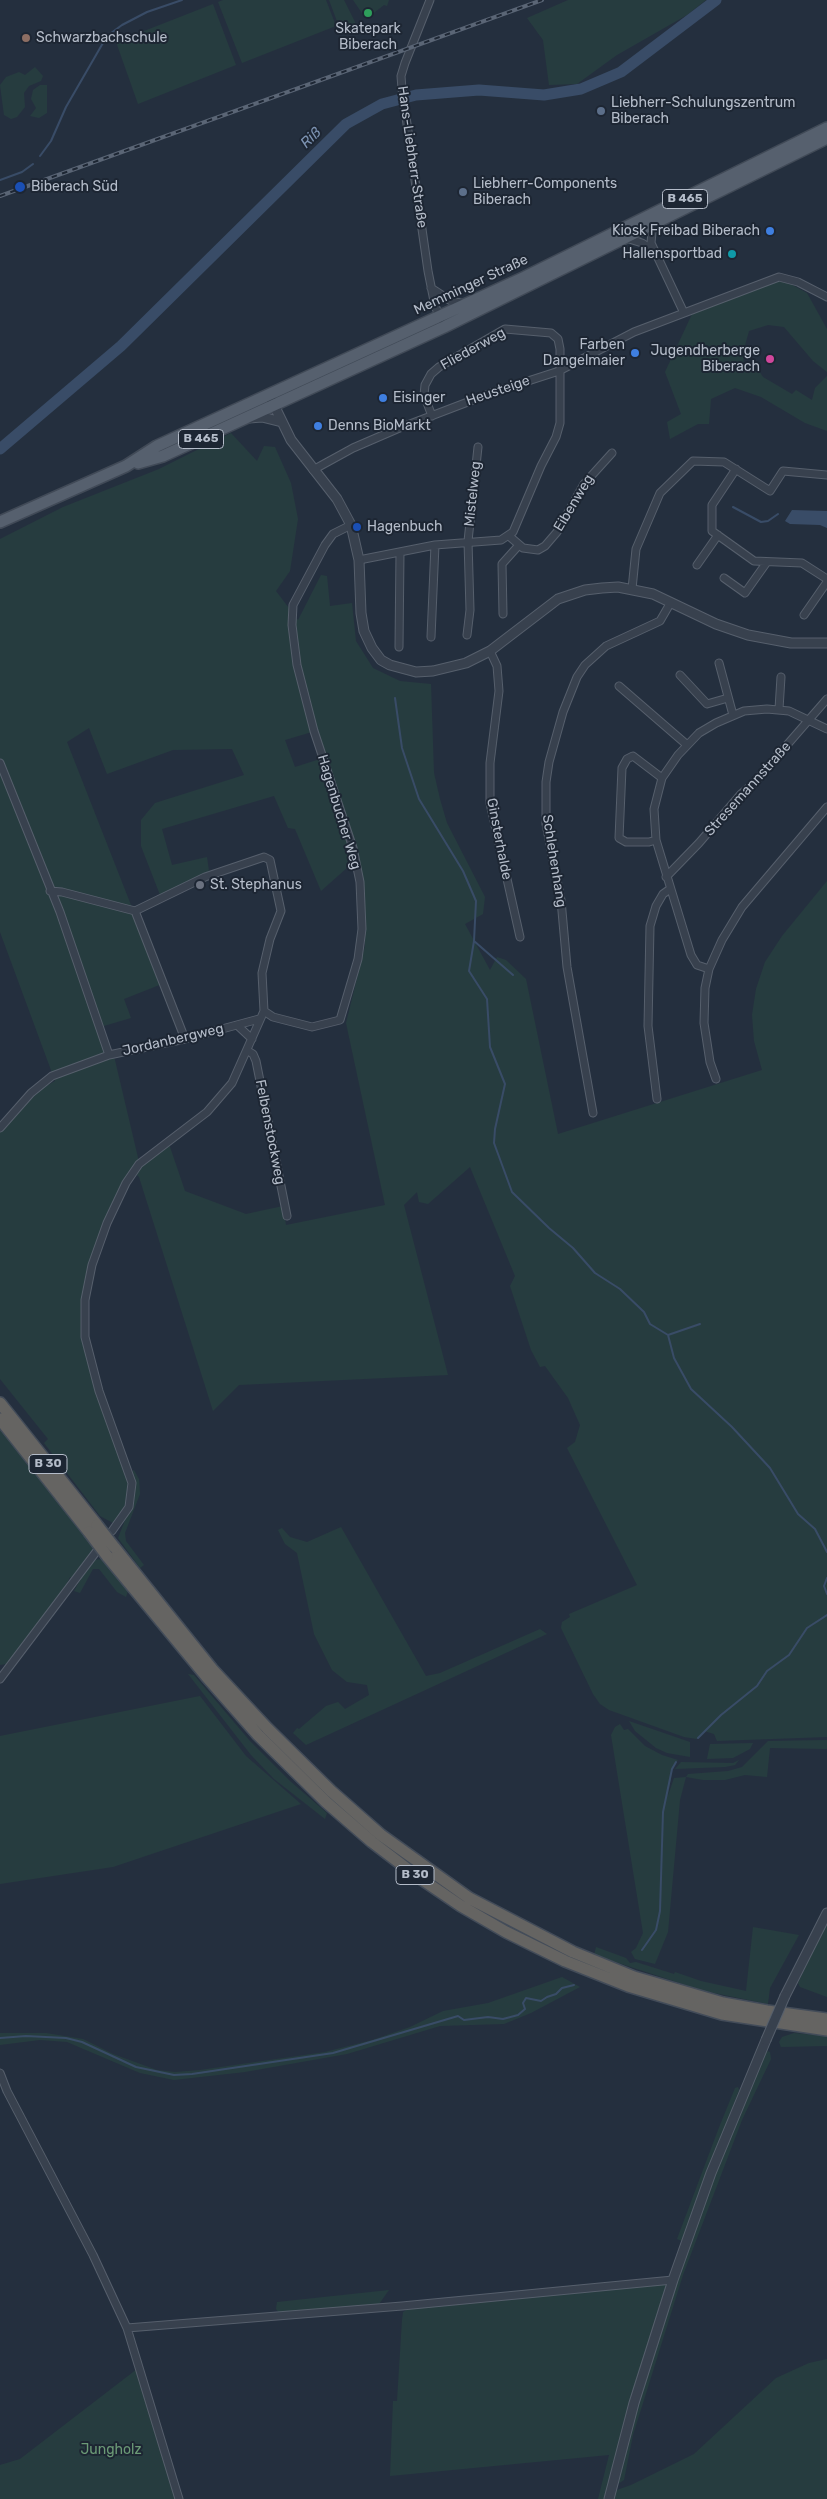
<!DOCTYPE html>
<meta charset="utf-8">
<style>
body{margin:0}
canvas{display:block;background:#242f3e}
</style>
<canvas width="827" height="2499"></canvas>
<script>
const context = document.querySelector('canvas').getContext('2d');
context.lineJoin = 'round';
function fillPath(path, color) {
  context.fillStyle = color;
  context.fill(path, 'evenodd');
}
function shape(rows) {
  const path = new Path2D();
  for (const r of rows) {
    path.moveTo(r[0], r[1]);
    for (let i = 2; i < r.length; i += 2) path.lineTo(r[i], r[i + 1]);
  }
  return path;
}
function strokePath(path, color, width, dash) {
  context.strokeStyle = color;
  context.lineWidth = width;
  context.lineCap = dash ? 'butt' : 'round';
  context.setLineDash(dash || []);
  context.stroke(path);
}
function label(font, color, halo, rows, align = 'center') {
  context.font = font + ' Rubik,sans-serif';
  context.lineWidth = 4;
  context.setLineDash([]);
  context.textBaseline = 'middle';
  context.strokeStyle = halo;
  context.fillStyle = color;
  for (const [text, x, y, turn = 0] of rows) {
    context.save();
    context.translate(x, y);
    context.rotate((+turn || 0) * Math.PI / 180);
    context.textAlign = isNaN(turn) ? turn : align;
    if (halo) context.strokeText(text, 0, 0);
    context.fillText(text, 0, 0);
    context.restore();
  }
}
const green = shape([
 [223,0,326,0,336,26,242,63,218,2],
 [329,0,344,0,357,26,341,32],
 [353,0,389,0,387,6,384,5,366,19],
 [568,0,706,0,687,15,617,55,577,84,549,85,543,40,527,18],
 [213,4,236,65,138,104,116,42],
 [35,67,43,76,41,81,29,86,24,93,25,107,17,117,11,119,4,115,0,85,6,77,19,72,25,75],
 [40,85,47,85,47,113,39,118,30,116,36,108,31,99,33,90],
 [773,281,787,282,807,293,827,329,827,372,813,361,784,327,768,325,749,331,744,349,743,371,759,371,763,377,792,394,796,390,812,400,815,388,827,376,827,431,805,423,761,397,735,388,711,399,709,424,698,424,670,439,667,422,681,414,665,372,693,312],
 [231,433,257,461,264,446,275,447,291,483,298,519,290,571,276,591,298,620,321,575,327,576,330,606,352,603,356,641,373,668,400,681,431,684,434,773,440,799,447,823,485,897,483,914,465,924,490,970,497,957,506,960,526,979,558,1134,762,1070,754,1041,752,1015,756,989,765,962,782,936,827,881,827,1737,717,1741,714,1734,704,1731,697,1739,684,1737,609,1710,600,1704,593,1694,561,1628,562,1622,570,1617,569,1614,637,1585,567,1448,575,1442,580,1425,568,1398,545,1366,540,1367,531,1350,510,1286,515,1276,470,1167,428,1204,419,1202,417,1192,404,1205,448,1375,239,1385,213,1411,139,1177,133,1171,98,1239,82,1329,130,1486,129,1500,124,1512,113,1523,100,1516,44,1443,48,1439,0,1379,0,1130,34,1093,55,1081,0,932,0,539,63,507,159,469],
 [89,728,107,774,173,750,232,749,244,775,155,803,141,820,141,846,160,895,209,871,207,857,172,865,162,829,274,796,288,828,295,829,321,891,357,859,364,917,365,946,346,1023,385,1205,286,1225,283,1206,246,1214,185,1191,168,1141,140,1166,114,1056,97,1028,131,1018,124,999,162,984,67,742],
 [312,732,320,759,295,767,285,740],
 [0,1427,94,1549,73,1579,70,1577,61,1595,7,1664,0,1665],
 [134,1470,139,1479,140,1494,125,1533,126,1541,144,1565,140,1568,118,1538,129,1510,135,1483,132,1471],
 [341,1527,426,1676,440,1673,540,1629,547,1634,306,1745,293,1733,297,1728,299,1729,326,1706,338,1702,345,1709,369,1695,367,1685,347,1682,332,1670,314,1634,297,1553,285,1544,278,1530,282,1528,290,1537,307,1542],
 [102,1559,121,1581,128,1591,126,1597,117,1592,99,1569,93,1569,80,1593,74,1591,88,1566,94,1560],
 [188,1674,194,1675,250,1741,290,1781,327,1813,325,1819,274,1779,251,1755],
 [200,1696,246,1756,301,1804,113,1867,0,1884,0,1736],
 [629,1721,690,1742,690,1757,667,1753,656,1748,635,1731],
 [620,1724,624,1730,628,1729,645,1746,662,1755,678,1760,673,1765,668,1796,674,1778,686,1777,688,1774,728,1771,742,1767,768,1741,827,1740,827,1749,770,1748,767,1777,745,1775,725,1780,703,1780,686,1777,680,1800,668,1932,655,1964,635,1959,631,1952,636,1948,643,1933,611,1735,615,1727],
 [753,1743,750,1749,733,1758,707,1759,710,1744],
 [739,1760,735,1765,725,1767,675,1769,681,1762,733,1763],
 [827,1921,827,1997,800,1987,798,1983],
 [753,1927,799,1935,770,1988,768,2004,704,1991,594,1955,596,1947,626,1958,630,1963,636,1962,674,1974,675,1972,701,1981,746,1991],
 [562,1977,580,1987,531,2013,504,2024,440,2026,347,2054,245,2072,174,2080,140,2073,67,2042,40,2040,0,2045,0,2033,46,2033,83,2039,113,2054,157,2070,175,2072,200,2070,325,2052,372,2040,410,2027,443,2011,488,2003],
 [794,2033,827,2036,827,2046,781,2047,779,2042,782,2037],
 [767,2051,770,2052,771,2059,742,2120,683,2275,633,2435,624,2480,618,2484,616,2480,644,2377,711,2181,763,2054],
 [738,2087,739,2090,682,2241,677,2239,718,2130,735,2088],
 [664,2283,667,2287,606,2499,598,2499,609,2455,390,2476,393,2401,397,2401,402,2320,403,2312,408,2309],
 [389,2290,377,2307,279,2313,276,2309,277,2302],
 [827,2359,827,2499,612,2499,614,2491,631,2485,694,2454,776,2378,809,2363],
 [137,2369,176,2499,0,2499,0,2465,20,2459]
]);
const water = shape([
 [792,510,827,511,827,528,820,525,790,524,785,521]
]);
const stream = shape([
 [40,156,51,141,66,107,107,36,122,25,147,12,182,0],
 [0,180,22,172,33,164],
 [733,507,761,522,768,521,778,514],
 [395,698,402,748,419,799,463,871,476,901,474,941,513,975],
 [474,941,469,971,487,999,490,1047,505,1084,495,1129,494,1143,512,1192,549,1228,573,1248,595,1273,620,1289,644,1312,650,1324,668,1335,700,1324],
 [668,1335,674,1358,691,1389,732,1427,770,1468,798,1514,815,1529,827,1552],
 [827,1578,824,1586,827,1594],
 [698,1738,721,1715,757,1686,767,1671,789,1655,807,1628,827,1615],
 [642,1950,656,1930,660,1911,663,1812,672,1769,676,1762],
 [0,2038,26,2036,66,2038,82,2042,136,2067,174,2075,192,2074,333,2053,458,2016,464,2020,488,2017,503,2019,518,2015,525,2009,523,2003,526,1998,541,2001,547,1997,556,1994,562,1988,574,1985]
]);
const river = shape([
 [0,449,121,346,346,124,382,104,416,95,479,90,544,95,581,89,621,72,716,0]
]);
const minor = shape([
 [430,0,405,63,401,76,402,89,428,271,435,306,441,319],
 [655,224,652,232,651,243,684,313],
 [626,238,642,243,654,251],
 [431,288,451,301,465,304],
 [736,469,712,505,712,531,754,561,802,563,827,579],
 [313,470,353,448,397,429,494,392,559,371,634,332,779,277,798,282,827,297],
 [509,536,523,548,538,550,545,546,557,532,584,484,612,453],
 [359,560,435,545,501,540,513,532,541,466,556,437,560,423,560,349,558,339,551,333,505,329,439,367,431,374,425,385,424,395,432,416],
 [697,565,718,535],
 [724,578,745,593,767,562],
 [632,589,636,549,660,493,693,461,724,462,770,491,783,471,827,475],
 [503,614,502,564,519,545],
 [804,615,827,582],
 [467,635,470,610,468,541,478,447],
 [431,637,435,545],
 [399,647,400,552],
 [490,651,497,666,499,691,490,763,490,803,520,937],
 [719,663,733,715],
 [680,675,707,704,728,698],
 [619,686,686,744],
 [779,709,781,677],
 [0,763,60,912,109,1055],
 [656,840,649,842,626,842,619,838,622,768,627,759,633,756,662,778],
 [666,877,699,843,741,794,753,784,827,699],
 [50,891,62,892,135,911],
 [709,969,697,965,691,955,656,840,654,809,662,778,678,755,699,733,716,723,744,711,767,709,789,711,827,729],
 [264,1011,273,1017,312,1027,340,1020,358,959,362,929,360,882,353,848,314,731,297,665,292,625,293,605,325,545,333,534,351,525],
 [237,1025,252,1039],
 [185,1039,135,911,205,877,264,857,270,860,281,911,270,939,262,973,264,1011],
 [248,1051,253,1054,256,1061,287,1216],
 [716,1079,710,1062,704,1023,705,988,709,969,722,940,742,907,827,807],
 [657,1099,648,1026,650,926,656,906,663,894,670,889],
 [593,1113,567,967,561,900,546,824,546,782,549,762,563,712,577,677,585,665,606,646,660,621,671,602],
 [0,1128,31,1093,52,1076,109,1055,185,1039,259,1019],
 [112,1531,129,1507,132,1483,99,1391,85,1337,85,1300,92,1265,107,1223,126,1183,139,1164,207,1112,232,1083,264,1011],
 [0,1679,96,1552],
 [0,2073,7,2091,93,2255,127,2328,179,2499],
 [127,2328,402,2306,673,2280]
]);
const tertiary = shape([
 [271,399,291,440,337,499,351,525,359,560,361,613,364,631,372,648,381,660,390,665,416,672,433,671,466,663,490,651,558,599,585,590,602,588,618,587,653,594,716,624,748,635,791,643,827,643],
 [249,418,262,417,282,422],
 [785,1996,827,1913],
 [609,2499,634,2403,673,2280,711,2173,766,2040]
]);
const primary = shape([
 [138,463,163,456,444,327,827,138],
 [0,522,126,466,157,446,525,277,827,128]
]);
const trunk = shape([
 [0,1403,97,1525],
 [0,1419,89,1532],
 [114,1547,212,1669,267,1728,331,1791,381,1835,469,1898,573,1952,634,1977,723,2003,767,2011,827,2019],
 [107,1556,206,1676,258,1735,326,1802,372,1842,414,1874,461,1906,506,1932,565,1961,628,1986,722,2014,827,2030]
]);
const rail = shape([
 [0,196,542,0]
]);
const tertiaryBridge = shape([
 [766,2040,785,1996]
]);
const trunkBridge = shape([
 [97,1525,114,1547],
 [89,1532,107,1556]
]);
const markers = [
 [368,13,5,"#2e9e5b"],
 [26,38,5,"#8d6e63"],
 [601,111,5,"#5c6f8a"],
 [20,187,6,"#1a4fb4"],
 [463,192,5,"#5c6f8a"],
 [770,231,5,"#3f7fe0"],
 [732,254,5,"#0f9aa8"],
 [635,353,5,"#3f7fe0"],
 [770,359,5,"#d1479c"],
 [383,398,5,"#3f7fe0"],
 [318,426,5,"#3f7fe0"],
 [357,527,5,"#1a4fb4"],
 [200,885,5,"#6b7280"]
];
const shields = [
 [685,199,45],
 [201,439,45],
 [48,1464,38],
 [415,1875,38]
];
const shieldNames = [
 ["B 465",685,199],
 ["B 465",201,439],
 ["B 30",48,1464],
 ["B 30",415,1875]
];
const poiNames = [
 ["Skatepark",368,29,"center"],
 ["Biberach",368,45,"center"],
 ["Schwarzbachschule",36,38],
 ["Liebherr-Schulungszentrum",611,103],
 ["Biberach",611,119],
 ["Liebherr-Components",473,184],
 ["Biberach",473,200],
 ["Biberach Süd",31,187],
 ["Kiosk Freibad Biberach",760,231,"right"],
 ["Hallensportbad",722,254,"right"],
 ["Farben",625,345,"right"],
 ["Dangelmaier",625,361,"right"],
 ["Jugendherberge",760,351,"right"],
 ["Biberach",760,367,"right"],
 ["Eisinger",393,398],
 ["Denns BioMarkt",328,426],
 ["Hagenbuch",367,527],
 ["St. Stephanus",210,885]
];
const streetNames = [
 ["Hans-Liebherr-Straße",412,157,82],
 ["Memminger Straße",471,285,-25],
 ["Fliederweg",473,349,-29],
 ["Heusteige",498,391,-19],
 ["Mistelweg",473,494,-84],
 ["Eibenweg",574,503,-59],
 ["Stresemannstraße",748,789,-48],
 ["Hagenbucher Weg",339,812,73],
 ["Ginsterhalde",499,839,79],
 ["Schlehenhang",554,861,81],
 ["Jordanbergweg",173,1040,-13],
 ["Felbenstockweg",270,1132,79]
];
const parkNames = [
 ["Jungholz",111,2450]
];
const waterNames = [
 ["Riß",311,138,-45]
];
fillPath(green, '#263c3f');
fillPath(water, '#394c67');
strokePath(stream, '#394c67', 2);
strokePath(river, '#394c67', 11);
strokePath(minor, '#565f6c', 9);
strokePath(tertiary, '#565f6c', 11);
strokePath(primary, '#414a57', 14);
strokePath(trunk, '#434c59', 14);
strokePath(minor, '#38414e', 7);
strokePath(tertiary, '#38414e', 9);
strokePath(primary, '#56606e', 11);
strokePath(trunk, '#656462', 11);
strokePath(rail, '#5a6575', 4);
strokePath(rail, '#1d2633', 2, [5.5]);
strokePath(tertiaryBridge, '#565f6c', 11, []);
strokePath(trunkBridge, '#434c59', 14, []);
strokePath(tertiaryBridge, '#38414e', 9);
strokePath(trunkBridge, '#656462', 11);
for (const [x, y, r, color] of markers) {
  const dot = new Path2D();
  dot.arc(x, y, r, 0, 2 * Math.PI);
  context.fillStyle = color;
  context.fill(dot);
  strokePath(dot, '#1d2633', 2);
}
for (const [x, y, w] of shields) {
  const box = new Path2D();
  box.roundRect(x - w / 2, y - 9.5, w, 19, 4);
  context.fillStyle = '#1d2633';
  context.fill(box);
  strokePath(box, '#b4bcc9', 1);
}
label('bold 12px', '#b4bcc9', null, shieldNames);
label('14px', '#b4bcc9', '#1d2633', poiNames, 'left');
label('14px', '#b4bcc9', '#1d2633', streetNames);
label('14px', '#6b9a76', '#1d2633', parkNames);
label('italic 15px', '#7c92b1', '#1d2633', waterNames);
</script>
